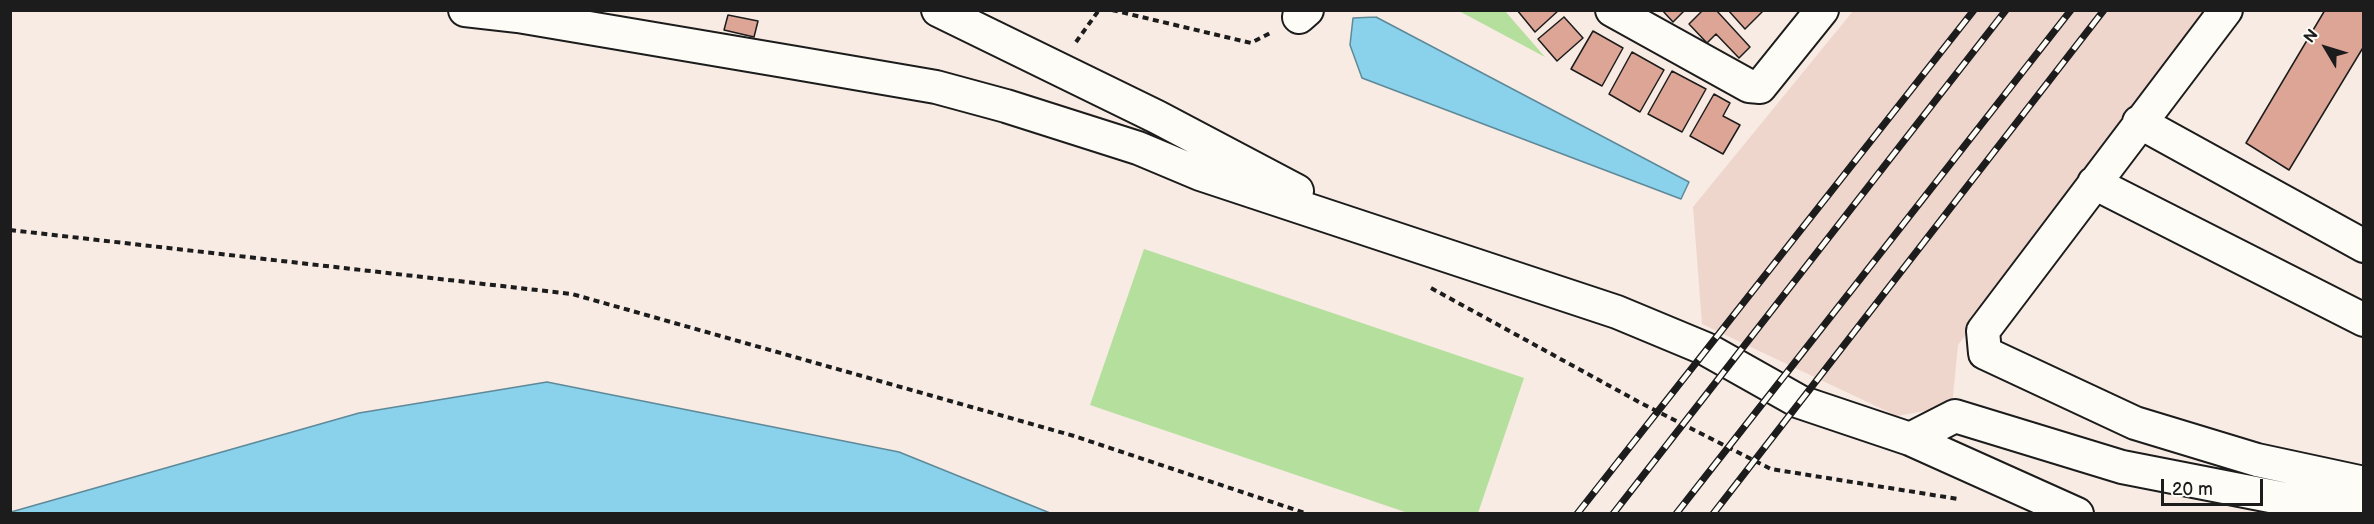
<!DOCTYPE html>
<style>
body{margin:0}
#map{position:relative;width:2374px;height:524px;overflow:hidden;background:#f7ebe4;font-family:"Balsamiq Sans",sans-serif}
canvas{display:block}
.frame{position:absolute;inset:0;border:12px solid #1c1c1c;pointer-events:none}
.north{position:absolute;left:2296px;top:18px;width:60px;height:60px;-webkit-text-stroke:4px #fdfcf7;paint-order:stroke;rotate:308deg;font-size:16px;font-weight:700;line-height:24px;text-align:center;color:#1c1c1c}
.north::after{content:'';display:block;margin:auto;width:21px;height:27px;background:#1c1c1c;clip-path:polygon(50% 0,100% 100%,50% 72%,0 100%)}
.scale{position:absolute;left:2161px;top:479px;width:102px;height:27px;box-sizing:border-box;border:3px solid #1c1c1c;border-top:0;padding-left:8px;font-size:18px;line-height:21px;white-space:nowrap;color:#1c1c1c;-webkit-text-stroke:4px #fdfcf7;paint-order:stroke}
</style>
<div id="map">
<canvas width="2374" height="524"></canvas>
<div class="frame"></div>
<div class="north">N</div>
<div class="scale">20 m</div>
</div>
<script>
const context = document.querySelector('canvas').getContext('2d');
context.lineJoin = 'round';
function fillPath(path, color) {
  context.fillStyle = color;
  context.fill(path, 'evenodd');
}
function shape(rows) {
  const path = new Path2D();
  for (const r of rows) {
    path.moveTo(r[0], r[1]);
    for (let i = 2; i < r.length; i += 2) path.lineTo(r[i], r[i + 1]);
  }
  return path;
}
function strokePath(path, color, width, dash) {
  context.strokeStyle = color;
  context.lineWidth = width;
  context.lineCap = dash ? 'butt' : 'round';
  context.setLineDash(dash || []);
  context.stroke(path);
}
const built = shape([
 [1853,11,2213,11,1958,345,1952,406,1897,416,1702,324,1693,207]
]);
const green = shape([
 [1459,11,1505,11,1545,57],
 [1144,249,1524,378,1478,513,1408,513,1090,405]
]);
const water = shape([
 [1376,17,1689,182,1681,199,1362,78,1350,45,1353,18,1376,17],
 [547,382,899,452,1050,513,11,513,11,512,359,413,547,382]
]);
const building = shape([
 [1517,10,1559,10,1535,32,1517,10],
 [1662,10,1685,10,1673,22,1662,10],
 [1703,10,1716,10,1750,47,1739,58,1716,34,1707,43,1689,24,1703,10],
 [1728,10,1764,10,1745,29,1728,10],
 [2325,10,2364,10,2364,46,2289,170,2246,143,2325,10],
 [728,15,758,21,754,37,724,30,728,15],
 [1564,17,1583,38,1557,61,1538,39,1564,17],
 [1593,31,1623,48,1602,86,1571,69,1593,31],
 [1632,52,1664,70,1640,112,1609,94,1632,52],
 [1672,71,1706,89,1682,132,1648,114,1672,71],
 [1714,94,1730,103,1723,116,1740,125,1723,154,1690,136,1714,94]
]);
const path = shape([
 [1112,10,1251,43,1272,32],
 [1076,42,1099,10],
 [10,230,572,294,1074,436,1308,514],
 [1431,288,1639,402,1771,469,1958,499]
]);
const minor = shape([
 [465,10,518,16,796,63,936,87,1006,106,1138,148,1200,174,1617,312,1706,349,1800,402,1910,439,2077,514],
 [938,10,1157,117,1297,191],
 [1612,10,1749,86,1760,87,1822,10],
 [2226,10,1983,331,1985,353,2135,423,2257,460,2364,483],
 [1299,17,1307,10],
 [2139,122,2364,246],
 [2094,183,2364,320],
 [1910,439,1955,416,2122,467,2306,503,2364,496]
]);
const rail = shape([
 [1577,514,1974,10],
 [1613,514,2006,10],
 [1676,514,2071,10],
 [1713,514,2104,10]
]);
fillPath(built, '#efd6cd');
fillPath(green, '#b5df9c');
fillPath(water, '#8ad1eb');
strokePath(water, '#5e8998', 1.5);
fillPath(building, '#dda596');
strokePath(building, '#1c1c1c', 1.5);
strokePath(minor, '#1c1c1c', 36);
strokePath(path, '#1c1c1c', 4, [6, 4.5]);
strokePath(minor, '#fdfcf7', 32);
strokePath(rail, '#1c1c1c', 7);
strokePath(rail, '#fdfcf7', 4.5, [14]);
</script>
